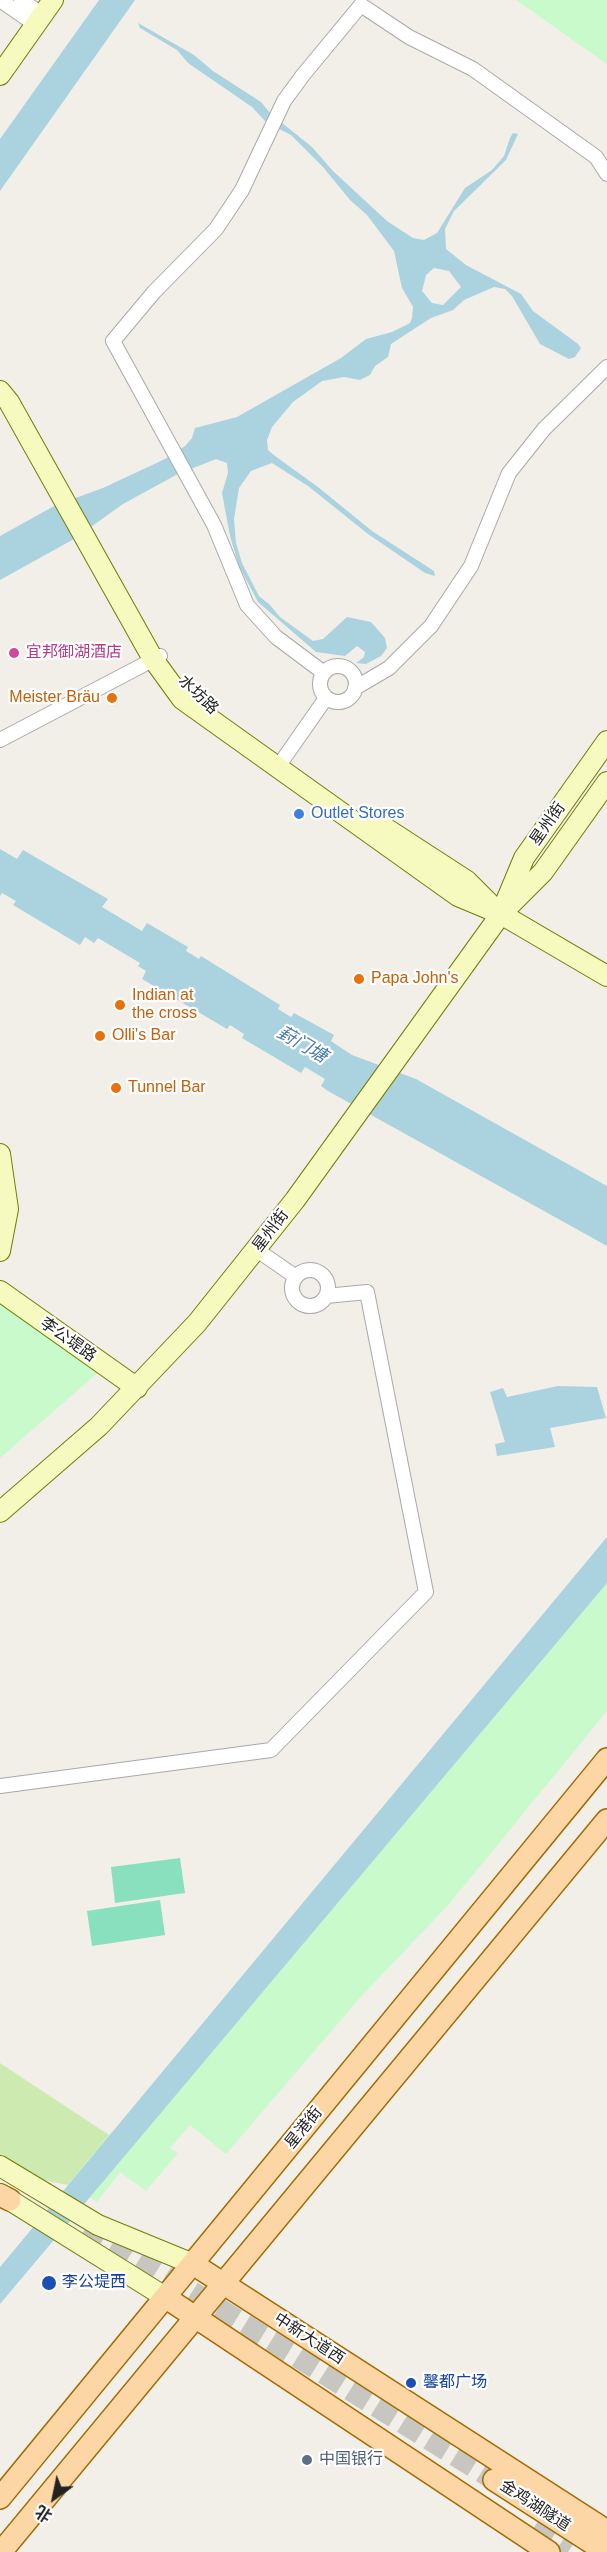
<!DOCTYPE html>
<meta charset="utf-8">
<style>
body{margin:0}
#map{position:relative;width:607px;height:2552px;overflow:hidden;background:#f2efe9;font-family:Arial,"Noto Sans SC",sans-serif}
canvas{display:block}
.north{position:absolute;left:24px;top:2468px;width:60px;height:60px;-webkit-text-stroke:4px #fff;paint-order:stroke;rotate:213deg;font-size:16px;font-weight:700;line-height:24px;text-align:center;color:#222}
.north::after{content:'';display:block;margin:auto;width:21px;height:27px;background:#222;clip-path:polygon(50% 0,100% 100%,50% 72%,0 100%)}
</style>
<div id="map">
<canvas width="607" height="2552"></canvas>
<div class="north">北</div>
</div>
<script>
const context = document.querySelector('canvas').getContext('2d');
context.lineJoin = 'round';
function fillPath(path, color) {
  context.fillStyle = color;
  context.fill(path, 'evenodd');
}
function shape(rows) {
  const path = new Path2D();
  for (const r of rows) {
    if (r.length === 3) {
      path.moveTo(r[0] + r[2], r[1]);
      path.arc(r[0], r[1], r[2], 0, 2 * Math.PI);
      continue;
    }
    path.moveTo(r[0], r[1]);
    for (let i = 2; i < r.length; i += 2) path.lineTo(r[i], r[i + 1]);
  }
  return path;
}
function strokePath(path, color, width, dash) {
  context.strokeStyle = color;
  context.lineWidth = width;
  context.lineCap = dash ? 'butt' : 'round';
  context.setLineDash(dash || []);
  context.stroke(path);
}
function label(font, color, halo, rows, align = 'center') {
  context.font = font + ' Arial,"Noto Sans SC",sans-serif';
  context.lineWidth = 4.5;
  context.setLineDash([]);
  context.textBaseline = 'middle';
  context.strokeStyle = halo;
  context.fillStyle = color;
  for (const [text, x, y, turn = 0] of rows) {
    context.save();
    context.translate(x, y);
    context.rotate((+turn || 0) * Math.PI / 180);
    context.textAlign = isNaN(turn) ? turn : align;
    if (halo) context.strokeText(text, 0, 0);
    context.fillText(text, 0, 0);
    context.restore();
  }
}
const grass = shape([
 [0,2063,109,2135,68,2185,32,2178,0,2157]
]);
const park = shape([
 [516,0,607,0,607,64],
 [0,1302,101,1370,0,1458],
 [607,1583,607,1711,450,1903,358,2000,226,2154,190,2125,170,2148,178,2153,146,2191,120,2172,97,2202,68,2185,109,2135,243,2015]
]);
const pitch = shape([
 [180,1858,185,1893,115,1903,111,1867],
 [160,1900,165,1935,92,1946,87,1911]
]);
const water = shape([
 [99,0,135,0,0,191,0,139],
 [138,23,194,55,213,71,261,102,271,114,312,147,333,171,387,221,413,238,424,240,437,233,465,188,492,170,504,156,510,138,513,133,518,134,506,160,454,211,445,229,446,249,466,265,521,294,533,311,578,344,581,348,575,357,569,359,540,344,512,296,505,289,494,287,464,300,453,310,431,318,391,344,388,357,375,366,370,375,360,380,344,377,322,381,293,402,272,427,267,440,268,450,275,456,318,487,372,531,434,571,435,576,425,573,368,534,308,486,272,463,251,471,239,488,234,519,236,543,242,563,259,596,270,605,280,617,313,641,323,639,347,617,371,622,385,638,387,648,381,656,366,664,356,663,364,657,365,652,357,646,345,656,316,652,258,602,239,566,230,536,222,493,228,473,227,463,216,459,176,475,123,504,74,539,0,580,0,536,56,505,103,488,165,459,185,446,192,438,195,428,237,417,341,358,366,339,392,332,410,323,412,318,413,307,402,288,394,251,367,215,350,200,323,167,291,135,267,123,252,107,188,63,177,50,140,28],
 [434,268,449,271,461,287,443,305,432,303,422,291,426,275],
 [0,849,17,859,23,850,108,899,102,907,142,931,147,923,188,947,186,951,199,959,201,956,280,1005,278,1009,291,1017,294,1013,334,1035,331,1041,352,1055,416,1079,607,1186,607,1246,328,1091,321,1086,325,1079,305,1067,301,1073,242,1038,244,1034,230,1025,227,1029,142,979,146,971,138,966,140,963,98,938,94,943,85,937,80,945,13,905,16,901,2,893,0,896],
 [558,1386,597,1387,606,1418,550,1428,555,1447,497,1456,495,1444,505,1442,490,1392,503,1388,507,1397],
 [607,1537,607,1583,0,2304,0,2267]
]);
const primaryTunnel = shape([
 [87,2226,494,2480],
 [533,2529,568,2552]
]);
const street = shape([
 [0,0,36,25],
 [21,0,43,15],
 [338,684,18],
 [324,673,276,637,247,605,214,525,113,341,154,292,216,229,242,190,284,101,303,75,361,5,409,37,473,69,596,157,607,174],
 [355,688,389,668,431,626,471,566,509,473,544,429,607,367],
 [0,740,160,656],
 [282,761,326,698],
 [257,1250,296,1277],
 [310,1288,18],
 [0,1786,271,1750,426,1592,367,1292,326,1296]
]);
const secondary = shape([
 [0,75,53,0],
 [0,391,9,402,153,659,182,699,458,896,501,914,607,976],
 [373,820,467,881,492,906],
 [504,906,524,858,607,741],
 [0,1154,8,1209,0,1251],
 [0,1291,137,1388],
 [0,1512,99,1426,197,1323,295,1200,501,914,543,872,607,782],
 [0,2166,98,2225,193,2264],
 [0,2194,165,2297]
]);
const primary = shape([
 [0,2195,10,2200],
 [193,2264,607,2531],
 [165,2297,549,2552],
 [494,2480,606,2552],
 [0,2498,607,1759],
 [1,2552,607,1820]
]);
const markers = [
 [14,653,6,"#d1479c"],
 [112,698,6,"#e8710a"],
 [299,814,6,"#3f7fe0"],
 [359,979,6,"#e8710a"],
 [120,1005,6,"#e8710a"],
 [100,1036,6,"#e8710a"],
 [116,1088,6,"#e8710a"],
 [49,2283,8,"#1a4fb4"],
 [411,2383,6,"#1a4fb4"],
 [307,2460,6,"#5c6f8a"]
];
const hotelNames = [
 ["宜邦御湖酒店",26,653]
];
const streetNames = [
 ["水坊路",198,695,44],
 ["星州街",548,824,-55],
 ["星州街",271,1231,-53],
 ["李公堤路",68,1340,35],
 ["星港街",304,2128,-51],
 ["中新大道西",309,2339,33],
 ["金鸡湖隧道",535,2506,33]
];
const foodNames = [
 ["Meister Bräu",100,698,"right"],
 ["Papa John's",371,979],
 ["Indian at",132,996],
 ["the cross",132,1014],
 ["Olli's Bar",112,1036],
 ["Tunnel Bar",128,1088]
];
const shopNames = [
 ["Outlet Stores",311,814]
];
const transitNames = [
 ["李公堤西",62,2283],
 ["馨都广场",423,2383]
];
const serviceNames = [
 ["中国银行",319,2460]
];
const waterNames = [
 ["葑门塘",302,1045,30]
];
fillPath(grass, '#cdebb0');
fillPath(park, '#c8facc');
fillPath(pitch, '#88e0be');
fillPath(water, '#aad3df');
strokePath(primaryTunnel, '#c8c6c1', 21, [21, 10]);
strokePath(street, '#a9a9a9', 16);
strokePath(secondary, '#707d05', 22);
strokePath(primary, '#a06b00', 24);
strokePath(street, '#fff', 14);
strokePath(secondary, '#f7fabf', 20);
strokePath(primary, '#fcd6a4', 21);
for (const [x, y, r, color] of markers) {
  const dot = new Path2D();
  dot.arc(x, y, r, 0, 2 * Math.PI);
  context.fillStyle = color;
  context.fill(dot);
  strokePath(dot, '#fff', 2);
}
label('16px', '#b23c85', '#fff', hotelNames, 'left');
label('16px', '#222', '#fff', streetNames);
label('16px', '#c56008', '#fff', foodNames, 'left');
label('16px', '#366cbe', '#fff', shopNames, 'left');
label('16px', '#164399', '#fff', transitNames, 'left');
label('16px', '#4e5e75', '#fff', serviceNames, 'left');
label('italic 18px', '#4a7aab', '#fff', waterNames);
</script>
